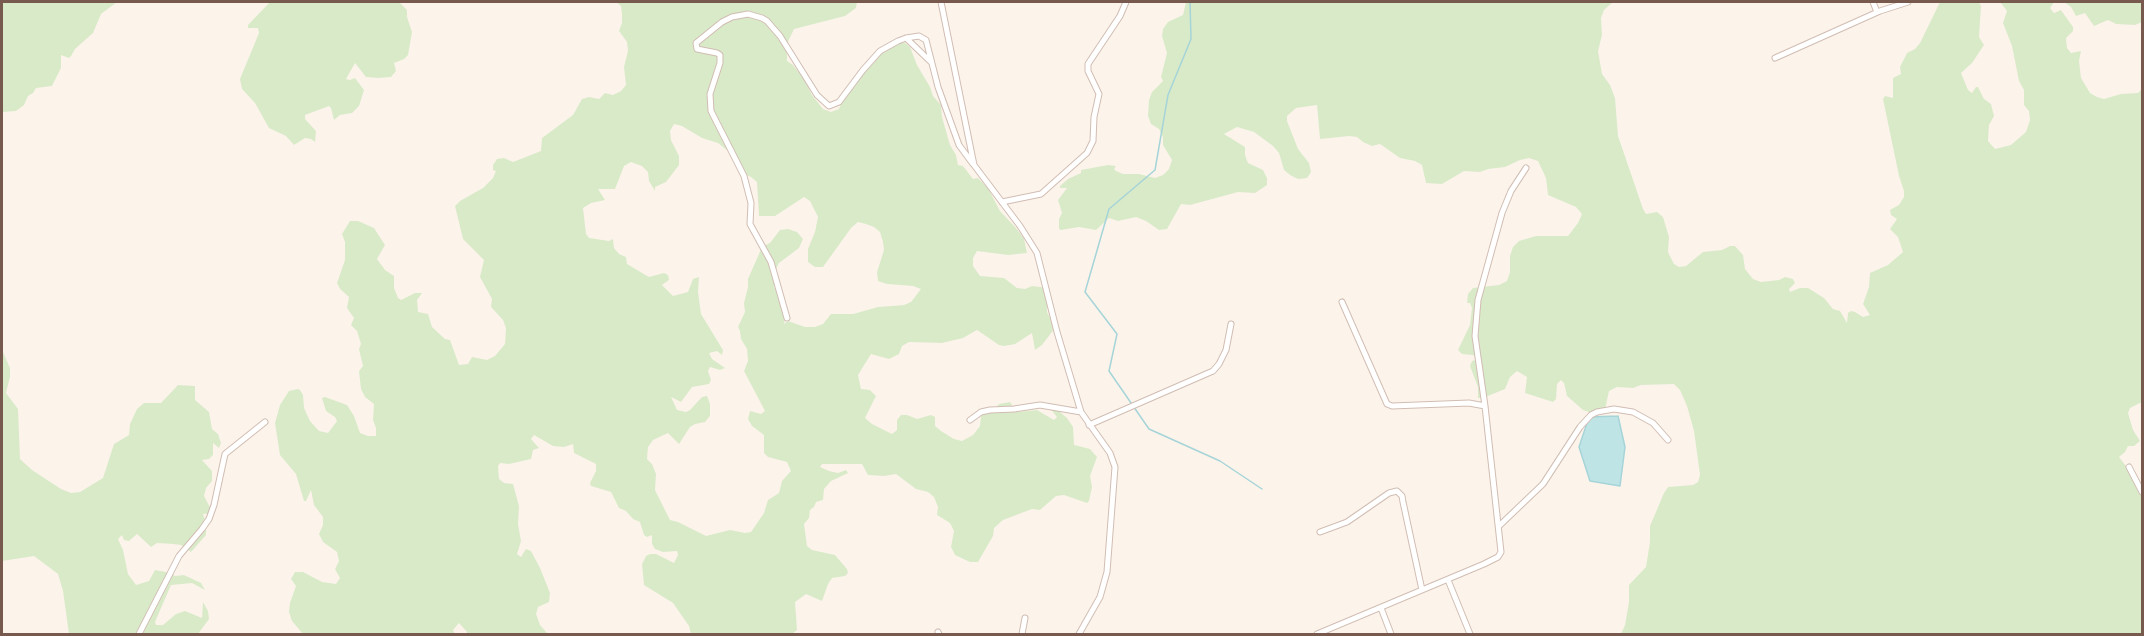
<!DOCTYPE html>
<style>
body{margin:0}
#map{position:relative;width:2144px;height:636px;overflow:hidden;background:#fcf4eb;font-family:Raleway,sans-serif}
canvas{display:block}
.frame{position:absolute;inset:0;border:3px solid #77594e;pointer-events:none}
</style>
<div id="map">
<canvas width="2144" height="636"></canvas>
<div class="frame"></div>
</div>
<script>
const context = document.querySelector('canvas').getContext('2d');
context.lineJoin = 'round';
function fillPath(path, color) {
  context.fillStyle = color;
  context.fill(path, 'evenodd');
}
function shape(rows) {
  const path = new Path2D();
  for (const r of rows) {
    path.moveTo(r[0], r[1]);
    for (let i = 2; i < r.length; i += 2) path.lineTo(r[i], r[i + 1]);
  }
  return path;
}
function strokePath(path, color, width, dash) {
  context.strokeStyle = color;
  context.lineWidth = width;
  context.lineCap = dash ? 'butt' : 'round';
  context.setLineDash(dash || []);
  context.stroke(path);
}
const green = shape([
 [2,2,117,2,101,14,93,33,75,49,71,56,69,58,61,55,61,68,52,86,36,88,33,93,28,96,24,105,16,111,3,112],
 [270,2,399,2,407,10,407,17,412,32,408,55,404,59,394,63,396,71,391,77,378,78,366,77,355,63,346,79,350,80,355,78,364,90,359,106,352,113,340,115,334,120,331,108,329,106,305,115,305,119,316,131,315,142,311,139,305,138,294,145,286,136,269,128,255,103,242,89,240,79,259,33,258,28,248,28,248,25],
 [616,2,857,2,856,8,845,16,794,29,787,44,787,61,793,65,804,79,812,95,823,109,831,112,839,109,842,100,865,67,873,64,881,53,899,43,905,43,910,47,917,65,930,87,933,96,941,105,942,117,950,145,956,155,958,165,963,166,973,179,978,178,988,188,1000,211,1016,228,1024,239,1027,253,1008,255,977,251,973,258,973,266,980,276,1004,278,1017,288,1025,289,1032,286,1048,288,1047,312,1055,328,1042,345,1035,350,1032,333,1015,344,1004,346,999,345,977,330,963,338,942,343,909,342,902,346,899,354,889,359,871,354,858,375,861,389,870,390,876,396,865,418,872,424,892,434,897,430,897,420,901,415,907,415,917,419,931,415,935,417,935,426,941,431,954,439,962,441,973,435,980,426,981,416,994,410,999,404,1010,402,1017,412,1037,410,1054,420,1057,417,1049,407,1054,407,1067,418,1073,427,1074,445,1090,449,1097,457,1090,476,1092,487,1089,501,1087,503,1064,495,1056,496,1040,510,1032,509,1003,520,994,528,993,536,978,562,970,562,955,555,951,547,954,531,950,523,937,515,938,507,934,497,928,492,916,489,896,474,884,476,868,475,862,464,822,464,820,467,829,471,838,473,846,470,848,473,831,481,824,489,823,500,816,502,814,507,810,510,809,518,804,524,807,546,812,550,835,555,847,569,848,573,845,576,832,578,828,584,822,601,806,594,795,602,797,630,792,634,691,634,689,626,673,603,644,585,642,564,646,556,650,554,656,554,674,563,678,555,677,551,663,552,655,549,652,544,652,535,647,537,644,535,640,522,633,519,626,511,619,508,611,492,591,486,590,483,596,471,596,464,574,453,573,444,564,447,553,446,534,435,531,439,539,448,533,450,531,459,509,464,500,463,498,466,499,479,504,483,513,484,519,506,518,524,521,541,517,554,521,557,526,549,531,551,540,568,550,593,549,602,538,607,536,614,540,625,548,634,467,634,467,632,459,623,453,630,455,634,303,634,292,621,289,612,290,603,296,586,291,579,295,572,303,572,322,582,336,584,340,578,335,569,339,561,337,552,323,542,319,534,323,525,323,517,314,505,311,490,306,501,304,501,296,474,280,455,275,423,280,405,289,391,298,389,300,390,303,395,304,408,310,421,319,431,328,433,337,421,335,417,326,411,322,398,325,397,347,405,354,416,360,433,368,436,376,436,376,428,373,420,374,404,365,397,361,389,359,371,363,366,359,349,361,344,357,331,351,325,354,318,347,308,349,297,340,289,337,283,345,260,345,242,342,234,350,221,358,221,374,228,385,245,377,259,385,270,394,276,394,288,398,298,401,300,415,293,422,293,417,300,418,312,428,314,432,327,445,339,450,340,459,365,468,364,472,357,487,360,495,356,505,344,506,328,503,320,491,307,492,299,480,277,484,260,463,239,455,206,460,201,483,188,493,178,496,171,493,170,493,165,497,159,504,158,513,162,541,151,542,138,573,115,582,99,589,97,599,99,605,93,613,95,621,91,626,85,624,67,628,51,627,42,619,31,622,23,622,14,621,6],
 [674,124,682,126,702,138,718,143,728,151,742,173,751,177,757,182,759,216,775,216,804,197,810,201,818,217,815,232,808,249,808,262,815,267,823,267,851,228,858,222,866,224,874,227,880,232,883,242,884,250,877,272,878,281,887,284,913,286,921,289,911,302,904,305,878,307,853,314,831,314,823,324,815,327,805,327,788,321,784,324,787,310,774,287,775,271,779,263,799,248,803,239,797,232,788,229,780,230,770,243,762,247,748,279,748,287,744,303,745,312,738,327,740,331,741,339,747,349,748,361,744,371,765,411,761,414,750,411,748,419,752,426,764,435,764,453,768,457,787,462,791,471,782,481,779,493,768,500,764,513,751,532,745,533,730,530,706,536,678,522,670,520,655,490,656,474,652,464,647,459,648,447,653,440,668,433,679,444,690,427,695,424,705,422,710,416,710,404,707,396,702,397,690,410,686,412,677,410,671,397,681,402,692,387,709,384,711,380,708,371,710,367,720,370,725,368,712,359,709,353,717,351,722,355,723,350,701,314,698,292,699,277,693,279,688,292,673,296,662,285,669,280,668,275,664,273,649,277,627,264,626,257,619,254,614,248,613,239,609,241,589,238,586,234,583,208,591,203,605,200,598,189,615,189,624,166,631,162,642,166,648,172,649,181,655,191,655,187,666,182,679,165,679,156,671,140,670,131],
 [1186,2,1613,2,1604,10,1601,18,1602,35,1598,51,1602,74,1610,85,1615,98,1618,136,1643,209,1646,214,1657,212,1663,217,1669,237,1668,252,1674,264,1679,267,1686,266,1703,252,1722,250,1730,246,1735,246,1743,255,1745,269,1753,279,1761,282,1779,280,1785,277,1793,279,1795,283,1789,289,1790,292,1800,288,1808,288,1824,298,1833,309,1840,311,1847,323,1848,313,1851,311,1855,312,1863,317,1870,315,1863,304,1869,287,1870,273,1888,265,1903,252,1898,237,1890,229,1897,219,1891,215,1890,210,1899,205,1904,197,1904,191,1899,176,1883,99,1885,96,1893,98,1893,78,1901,74,1900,67,1907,53,1915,49,1920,43,1940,2,1979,2,1981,6,1979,37,1984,45,1972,63,1961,73,1968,90,1972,93,1976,87,1978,87,1984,99,1991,104,1994,116,1989,125,1988,141,1995,149,2011,145,2026,132,2030,120,2029,111,2024,105,2024,90,2019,81,2012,46,2003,23,2007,11,2000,2,2054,2,2050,8,2054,13,2061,10,2073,27,2073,31,2066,38,2067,48,2071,53,2081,51,2079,61,2081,78,2090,93,2097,97,2104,99,2121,94,2138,93,2142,89,2142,402,2130,408,2128,413,2133,430,2140,441,2134,446,2128,446,2125,452,2119,457,2132,474,2136,486,2142,490,2142,634,1621,634,1625,625,1629,602,1629,585,1646,567,1650,542,1650,526,1664,493,1668,487,1693,485,1698,482,1700,475,1694,431,1687,406,1680,390,1674,384,1641,385,1633,388,1617,387,1609,391,1604,414,1592,413,1583,410,1567,396,1564,383,1561,380,1557,384,1556,399,1553,402,1525,393,1527,377,1517,371,1510,377,1505,389,1483,398,1478,398,1478,387,1470,366,1472,361,1478,359,1473,355,1462,354,1458,350,1470,325,1472,308,1470,303,1467,303,1468,294,1473,288,1499,285,1507,281,1510,272,1510,256,1513,247,1519,241,1536,236,1568,236,1578,223,1582,214,1576,207,1548,195,1546,178,1538,161,1529,158,1520,160,1505,167,1488,169,1480,172,1464,171,1442,184,1426,183,1422,165,1415,161,1400,158,1380,144,1372,146,1363,142,1357,137,1349,136,1320,139,1317,105,1296,108,1287,116,1287,121,1298,149,1309,163,1311,172,1307,178,1298,179,1290,175,1284,170,1279,153,1273,146,1254,132,1237,127,1224,134,1245,147,1245,155,1248,163,1263,170,1267,178,1267,185,1255,193,1238,192,1190,205,1181,204,1167,229,1159,230,1146,221,1136,217,1118,221,1109,218,1096,230,1079,227,1061,230,1059,229,1059,219,1062,213,1058,200,1067,188,1060,188,1060,186,1068,179,1081,173,1081,170,1108,165,1116,166,1114,169,1116,171,1123,174,1139,174,1155,178,1163,175,1169,169,1172,160,1163,145,1163,137,1159,129,1151,124,1148,116,1149,100,1152,92,1163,81,1161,77,1167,53,1162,36,1163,29,1168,22,1183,15],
 [2064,2,2142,2,2142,22,2135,25,2116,24,2108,20,2094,26,2085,13,2076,16,2071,7],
 [2,325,3,352,10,368,10,377,6,393,18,409,20,459,32,470,61,489,71,493,80,492,103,478,114,444,129,435,130,424,137,409,144,403,161,403,178,385,195,386,195,400,209,412,212,429,218,434,221,443,219,448,213,443,213,455,209,459,202,460,212,471,212,481,206,488,204,496,213,513,203,514,206,523,206,535,191,552,181,545,173,544,157,543,151,547,137,534,129,541,124,540,122,535,118,539,123,550,128,574,136,585,149,581,155,570,171,573,175,576,184,575,201,583,205,590,192,583,171,585,155,622,156,625,163,625,176,614,185,611,202,618,203,602,208,611,209,619,198,634,69,634,63,591,58,574,34,556,2,561]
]);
const water = shape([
 [1618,416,1625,447,1620,486,1590,481,1579,447,1589,417,1618,416]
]);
const stream = shape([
 [1190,2,1191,39,1168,95,1155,170,1109,209,1085,292,1117,334,1109,371,1149,429,1220,461,1262,489]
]);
const street = shape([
 [941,2,974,165,1020,226,1037,253,1057,332,1081,412,1110,453,1115,467,1107,572,1100,597,1079,634],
 [1873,2,1877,12],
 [906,38,919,36,926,40,938,87,959,145,973,164],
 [1775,58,1880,11,1908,2],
 [1002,202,1041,194,1087,153,1093,141,1094,117,1099,94,1088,71,1088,64,1120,16,1126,2],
 [787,318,771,262,750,224,751,203,744,176,711,111,710,94,720,63,720,55,717,53,697,49,696,43,722,22,732,17,748,14,762,18,767,21,780,36,817,95,829,106,839,102,863,70,880,51,898,41,906,38,931,62],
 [1485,406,1475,336,1478,300,1502,213,1511,191,1526,168],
 [970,420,981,412,990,410,1014,409,1040,405,1081,412],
 [1089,425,1213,371,1219,364,1226,350,1231,324],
 [2129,467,2142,492],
 [1499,526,1543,484,1580,427,1591,415,1597,412,1614,409,1633,412,1653,423,1668,440],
 [1320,532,1347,522,1389,493,1397,491,1402,496,1403,502,1422,590],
 [1448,580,1470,634],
 [1381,608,1391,634],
 [938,632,939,634],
 [139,634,179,556,202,529,209,519,214,505,225,454,265,422],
 [1022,634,1025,618],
 [1317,634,1484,564,1498,557,1501,552,1485,406,1469,403,1392,406,1387,404,1342,302]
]);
fillPath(green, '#d9eac9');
fillPath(water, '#bfe4e6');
strokePath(water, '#a6d4d8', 1.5);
strokePath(stream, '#a6d4d8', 1.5);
strokePath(street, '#d1bdb3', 7);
strokePath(street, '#fff', 5);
</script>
